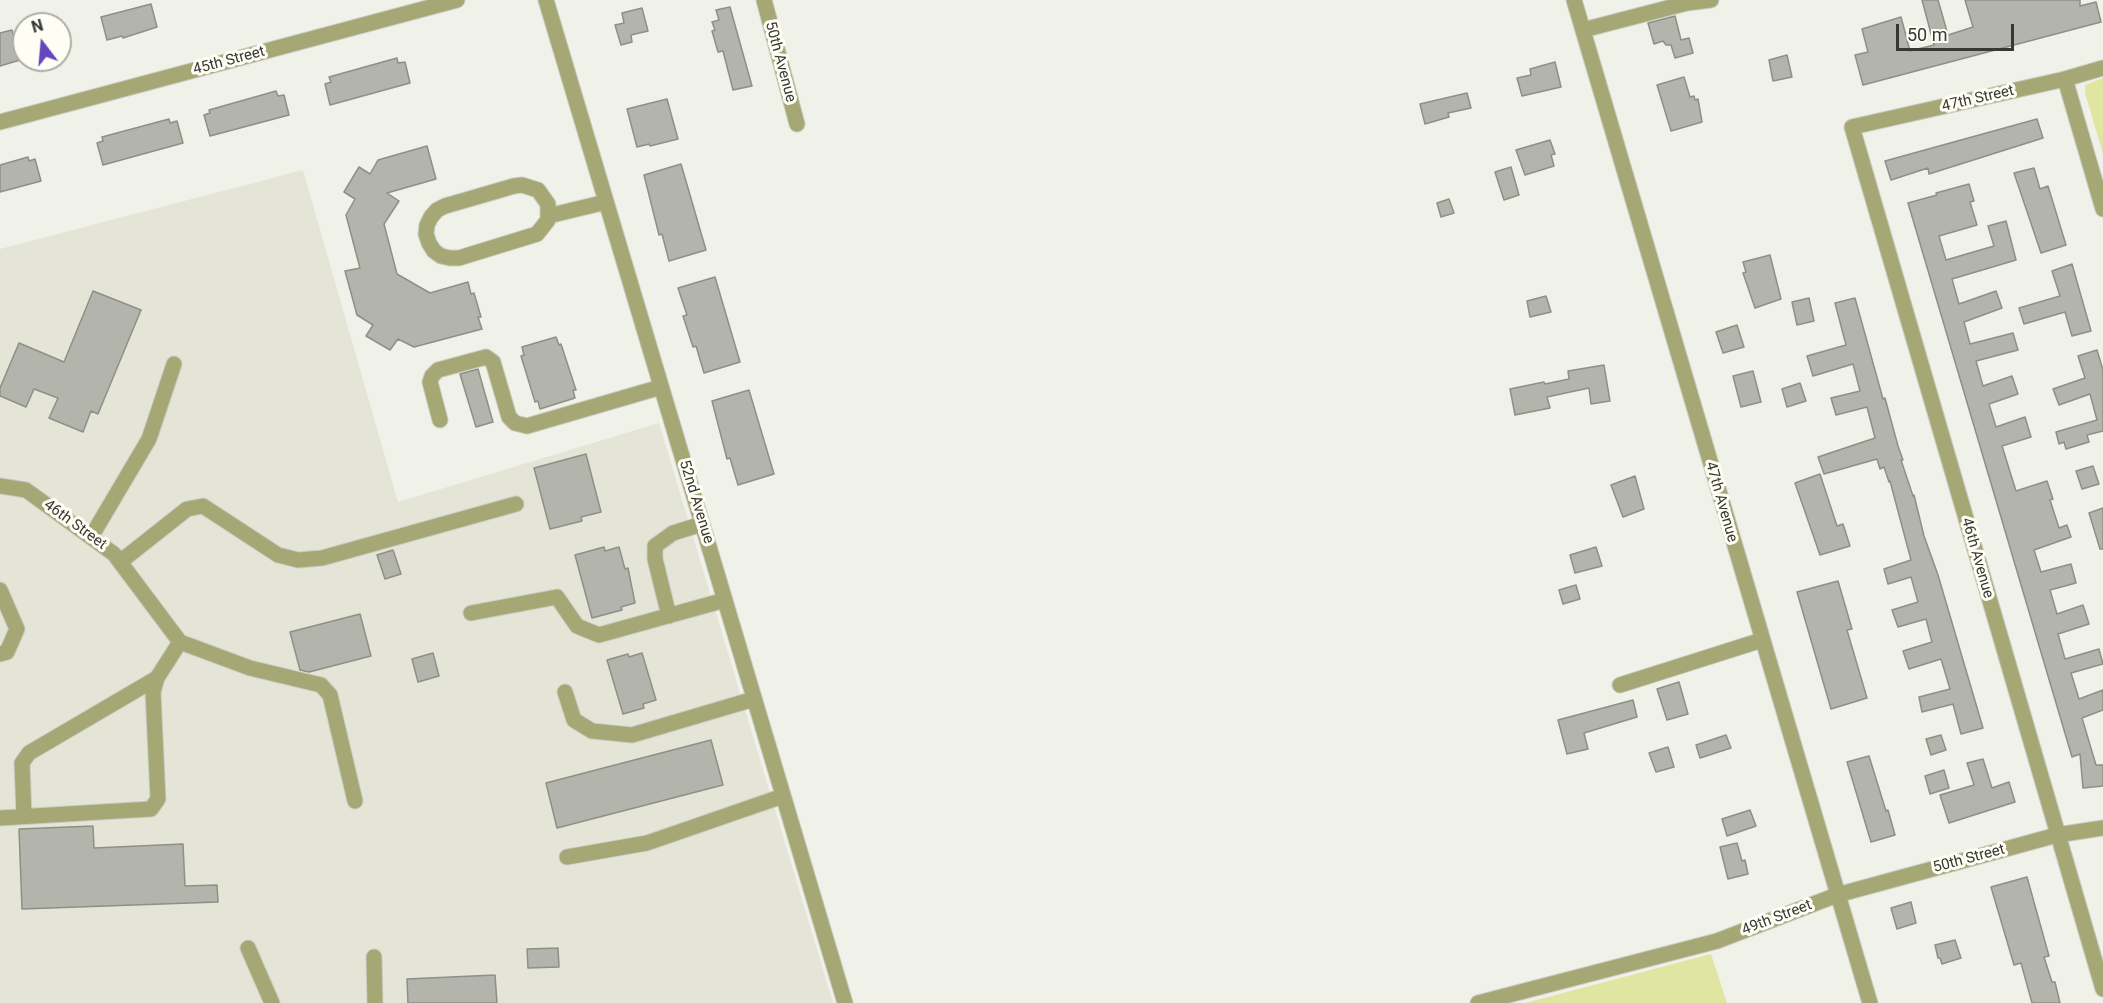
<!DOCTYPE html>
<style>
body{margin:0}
#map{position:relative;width:2103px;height:1003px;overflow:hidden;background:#f0f1e8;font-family:Roboto,sans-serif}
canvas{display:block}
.north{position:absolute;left:12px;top:12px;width:60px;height:60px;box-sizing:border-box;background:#fefef5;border:2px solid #aeaea8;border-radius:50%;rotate:344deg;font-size:16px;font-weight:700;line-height:24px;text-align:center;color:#373734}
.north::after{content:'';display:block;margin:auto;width:21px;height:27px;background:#6646be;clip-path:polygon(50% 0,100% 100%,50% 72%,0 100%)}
.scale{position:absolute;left:1896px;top:24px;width:118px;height:27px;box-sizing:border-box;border:3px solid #373734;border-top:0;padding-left:8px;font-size:18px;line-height:21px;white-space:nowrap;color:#373734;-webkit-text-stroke:4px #fefef5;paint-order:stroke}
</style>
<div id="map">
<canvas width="2103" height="1003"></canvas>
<div class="north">N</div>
<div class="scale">50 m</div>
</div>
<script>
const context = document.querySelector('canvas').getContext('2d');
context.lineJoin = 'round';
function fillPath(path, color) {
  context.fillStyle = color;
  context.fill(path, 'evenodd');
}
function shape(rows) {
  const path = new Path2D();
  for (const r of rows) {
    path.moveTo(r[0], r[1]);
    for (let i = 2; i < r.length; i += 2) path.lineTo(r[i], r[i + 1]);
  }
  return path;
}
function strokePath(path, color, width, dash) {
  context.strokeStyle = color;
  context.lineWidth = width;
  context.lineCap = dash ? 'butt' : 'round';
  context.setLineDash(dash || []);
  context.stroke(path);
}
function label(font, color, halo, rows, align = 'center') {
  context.font = font + ' Roboto,sans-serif';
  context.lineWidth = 6;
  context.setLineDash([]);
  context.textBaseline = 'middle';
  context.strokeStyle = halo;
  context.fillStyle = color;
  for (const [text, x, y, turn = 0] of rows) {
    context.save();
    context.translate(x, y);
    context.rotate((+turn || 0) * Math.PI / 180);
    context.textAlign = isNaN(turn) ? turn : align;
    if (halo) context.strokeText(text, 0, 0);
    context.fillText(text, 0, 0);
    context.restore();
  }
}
const built = shape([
 [303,170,398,502,659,423,833,1003,0,1003,0,249]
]);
const green = shape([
 [2103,78,2103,154,2085,93,2085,85],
 [1711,954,1727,1003,1525,1003]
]);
const building = shape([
 [1922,0,1938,0,1948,35,1973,27,1965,0,2080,0,2080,6,2096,2,2101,22,1863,85,1855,55,1868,52,1862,29,1901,17,1910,51,1934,45,1922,0],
 [151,4,157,27,123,38,122,36,107,40,101,17,151,4],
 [730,7,752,86,733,90,723,51,718,52,712,31,715,30,712,22,719,20,716,10,730,7],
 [642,8,648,31,631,35,632,42,621,45,615,25,624,23,622,13,642,8],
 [1675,16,1681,40,1689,38,1693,53,1675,58,1671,45,1666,45,1663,41,1654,44,1648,23,1675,16],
 [12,30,14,37,24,34,24,57,20,59,20,60,0,66,0,33,12,30],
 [1787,55,1792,77,1773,81,1769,60,1787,55],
 [397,58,398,63,405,62,410,83,330,105,325,84,331,82,329,77,397,58],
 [1555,62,1561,87,1522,96,1517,78,1531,75,1530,69,1555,62],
 [1684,77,1690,97,1694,96,1695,100,1698,99,1702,122,1671,131,1657,85,1684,77],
 [276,91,278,96,284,95,289,115,210,136,204,115,210,113,209,110,276,91],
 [1467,93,1471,108,1448,113,1449,117,1425,124,1420,104,1467,93],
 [667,99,678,139,650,146,649,144,637,147,627,109,667,99],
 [169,119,170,123,177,121,183,143,103,165,97,143,103,141,102,137,169,119],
 [2037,119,2043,138,1929,174,1928,168,1891,180,1885,161,2037,119],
 [1550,140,1555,154,1551,155,1554,166,1525,175,1516,150,1550,140],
 [427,146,436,179,387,193,399,201,384,224,397,274,430,293,468,282,471,294,474,293,481,317,478,317,482,329,414,347,398,339,390,350,366,336,373,325,357,315,345,271,360,268,346,215,355,199,344,192,359,167,370,174,378,160,427,146],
 [28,157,29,161,35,159,41,181,0,192,0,165,28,157],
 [681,164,706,250,669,261,662,234,659,235,644,175,681,164],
 [1511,167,1519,195,1504,200,1495,172,1511,167],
 [2034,168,2040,189,2048,186,2066,245,2041,253,2014,173,2034,168],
 [1969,184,1974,201,1970,202,1977,225,1939,236,1946,260,1994,246,1988,226,2006,221,2016,260,1952,279,1959,304,1996,291,2002,308,1964,322,1970,344,2013,333,2018,350,1976,361,1983,386,2012,376,2018,394,1989,404,1996,427,2025,417,2031,437,2002,446,2016,491,2047,481,2053,499,2050,500,2059,528,2067,525,2071,537,2034,550,2041,572,2071,564,2076,583,2050,590,2057,614,2083,605,2089,624,2058,634,2065,659,2099,649,2103,664,2071,673,2079,699,2103,690,2103,710,2082,718,2096,765,2103,765,2103,786,2083,788,2080,754,2072,757,1908,203,1937,195,1936,193,1969,184],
 [1449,199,1454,213,1441,217,1437,203,1449,199],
 [1770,255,1781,299,1755,308,1743,273,1746,272,1743,262,1770,255],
 [2072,264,2091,331,2072,336,2065,312,2024,324,2019,308,2060,296,2052,271,2072,264],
 [715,277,740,362,704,373,696,346,693,347,683,316,687,315,678,288,715,277],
 [93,291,141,310,98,414,91,411,83,432,49,418,58,398,34,389,26,407,0,396,0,388,19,343,64,362,93,291],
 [1546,296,1551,312,1530,317,1527,301,1546,296],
 [1809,298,1814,321,1797,325,1792,302,1809,298],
 [1855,298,1883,399,1885,398,1898,446,1903,460,1901,460,1913,496,1914,495,1924,536,1938,575,1983,728,1961,734,1953,704,1922,712,1919,697,1950,689,1941,659,1909,669,1903,651,1932,642,1926,619,1898,627,1892,610,1918,602,1911,577,1888,584,1884,569,1911,560,1890,481,1889,482,1884,467,1880,469,1877,459,1824,474,1818,457,1875,438,1867,407,1836,415,1831,398,1860,391,1853,364,1813,376,1807,356,1846,345,1835,303,1855,298],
 [1737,325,1744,347,1723,353,1716,332,1737,325],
 [556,337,559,345,561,344,576,390,573,390,575,398,540,409,538,401,535,402,521,356,524,355,522,347,556,337],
 [2097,350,2103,370,2103,431,2087,435,2089,442,2066,449,2064,442,2059,444,2056,432,2097,420,2090,394,2059,405,2053,389,2085,378,2078,356,2097,350],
 [1604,365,1610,401,1591,404,1589,388,1547,397,1550,408,1515,415,1510,389,1544,382,1545,384,1569,379,1568,371,1604,365],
 [478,369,493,422,476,427,460,374,478,369],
 [1753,371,1761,402,1741,407,1733,376,1753,371],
 [1800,383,1806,401,1787,407,1782,389,1800,383],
 [749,390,774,474,738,485,730,458,727,459,712,401,749,390],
 [586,454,601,512,581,517,582,521,550,529,534,468,586,454],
 [2093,466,2099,484,2082,489,2076,471,2093,466],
 [1820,474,1837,526,1843,524,1850,546,1820,555,1795,483,1820,474],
 [1635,476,1644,509,1623,517,1611,485,1635,476],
 [2103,508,2103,549,2100,549,2089,513,2103,508],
 [604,547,605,551,619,547,625,569,628,568,635,603,621,607,622,610,592,618,575,555,604,547],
 [1596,547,1602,566,1575,573,1570,555,1596,547],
 [393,550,401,574,385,579,377,555,393,550],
 [1838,581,1852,629,1847,630,1867,698,1831,709,1797,592,1838,581],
 [1576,585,1580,599,1563,604,1559,590,1576,585],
 [360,614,371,656,309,672,300,670,290,632,360,614],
 [433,653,439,676,418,682,412,659,433,653],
 [642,653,656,700,643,704,644,708,623,714,607,660,628,654,629,657,642,653],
 [1679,682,1688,714,1667,720,1657,689,1679,682],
 [1633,700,1637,717,1584,733,1588,749,1567,754,1558,720,1633,700],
 [1726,735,1731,748,1700,758,1696,745,1726,735],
 [1941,735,1946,750,1931,755,1926,739,1941,735],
 [711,740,723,785,557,828,546,783,711,740],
 [1668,747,1674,767,1656,772,1649,753,1668,747],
 [1869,756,1886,811,1888,810,1895,835,1871,842,1847,762,1869,756],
 [1983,759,1992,788,2009,782,2015,802,1949,823,1940,795,1974,785,1967,763,1983,759],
 [1944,770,1949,788,1930,794,1925,776,1944,770],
 [1750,810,1756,826,1727,836,1722,819,1750,810],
 [93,826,94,848,183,844,185,886,217,885,218,902,22,909,19,829,93,826],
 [1737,843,1742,861,1745,860,1748,874,1728,879,1720,847,1737,843],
 [2027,877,2049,956,2044,957,2052,982,2055,982,2060,1003,2032,1003,2021,963,2014,965,1991,887,2027,877],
 [1911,902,1916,923,1897,929,1891,908,1911,902],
 [1955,940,1961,958,1942,964,1940,958,1938,958,1935,945,1955,940],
 [558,948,559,967,528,968,527,949,558,948],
 [495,975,497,1003,408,1003,407,979,495,975]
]);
const minor = shape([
 [546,0,845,1003],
 [764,0,797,124],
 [1574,0,1870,1003],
 [1583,30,1687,3,1711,0],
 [2103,68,2065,79,1852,127,2103,989],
 [2065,79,2103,209],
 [0,122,457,0],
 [522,185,538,190,548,204,548,220,537,234,459,258,450,258,441,256,434,251,429,243,426,234,427,225,431,217,437,210,445,206,514,186,522,185],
 [548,216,606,202],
 [440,420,430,382,432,376,438,370,486,357,493,362,509,417,515,423,527,426,661,387],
 [0,486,26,490,114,554,180,642],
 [91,537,149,439,174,364],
 [120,562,187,509,203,506,278,555,298,560,322,558,516,504],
 [0,590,17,629,7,652,0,654],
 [471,613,557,597,577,626,599,635,725,600],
 [669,616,655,559,655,546,673,533,702,524],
 [180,642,250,668,321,685,330,695,355,801],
 [1620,685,1762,640],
 [565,692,574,720,592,731,632,735,754,699],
 [24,816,22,763,29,753,157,678],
 [0,818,151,809,158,799,153,692,157,678,180,642],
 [567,857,647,843,783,796],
 [248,948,272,1003],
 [374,957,375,1003],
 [1478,1003,1717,941,1837,895,2057,835,2103,828]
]);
const streetNames = [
 ["45th Street",229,61,-15],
 ["50th Avenue",780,62,75],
 ["47th Street",1978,99,-13],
 ["52nd Avenue",696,502,73],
 ["47th Avenue",1721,502,74],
 ["46th Street",75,525,36],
 ["46th Avenue",1977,558,74],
 ["50th Street",1969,859,-15],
 ["49th Street",1777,918,-21]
];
fillPath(built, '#e4e5d6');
fillPath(green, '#e1e5a2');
fillPath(building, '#b3b4ab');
strokePath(building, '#8e8f87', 1.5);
strokePath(minor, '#cbccc4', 17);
strokePath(minor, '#a5a875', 15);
label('15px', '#373734', '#fefef5', streetNames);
</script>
